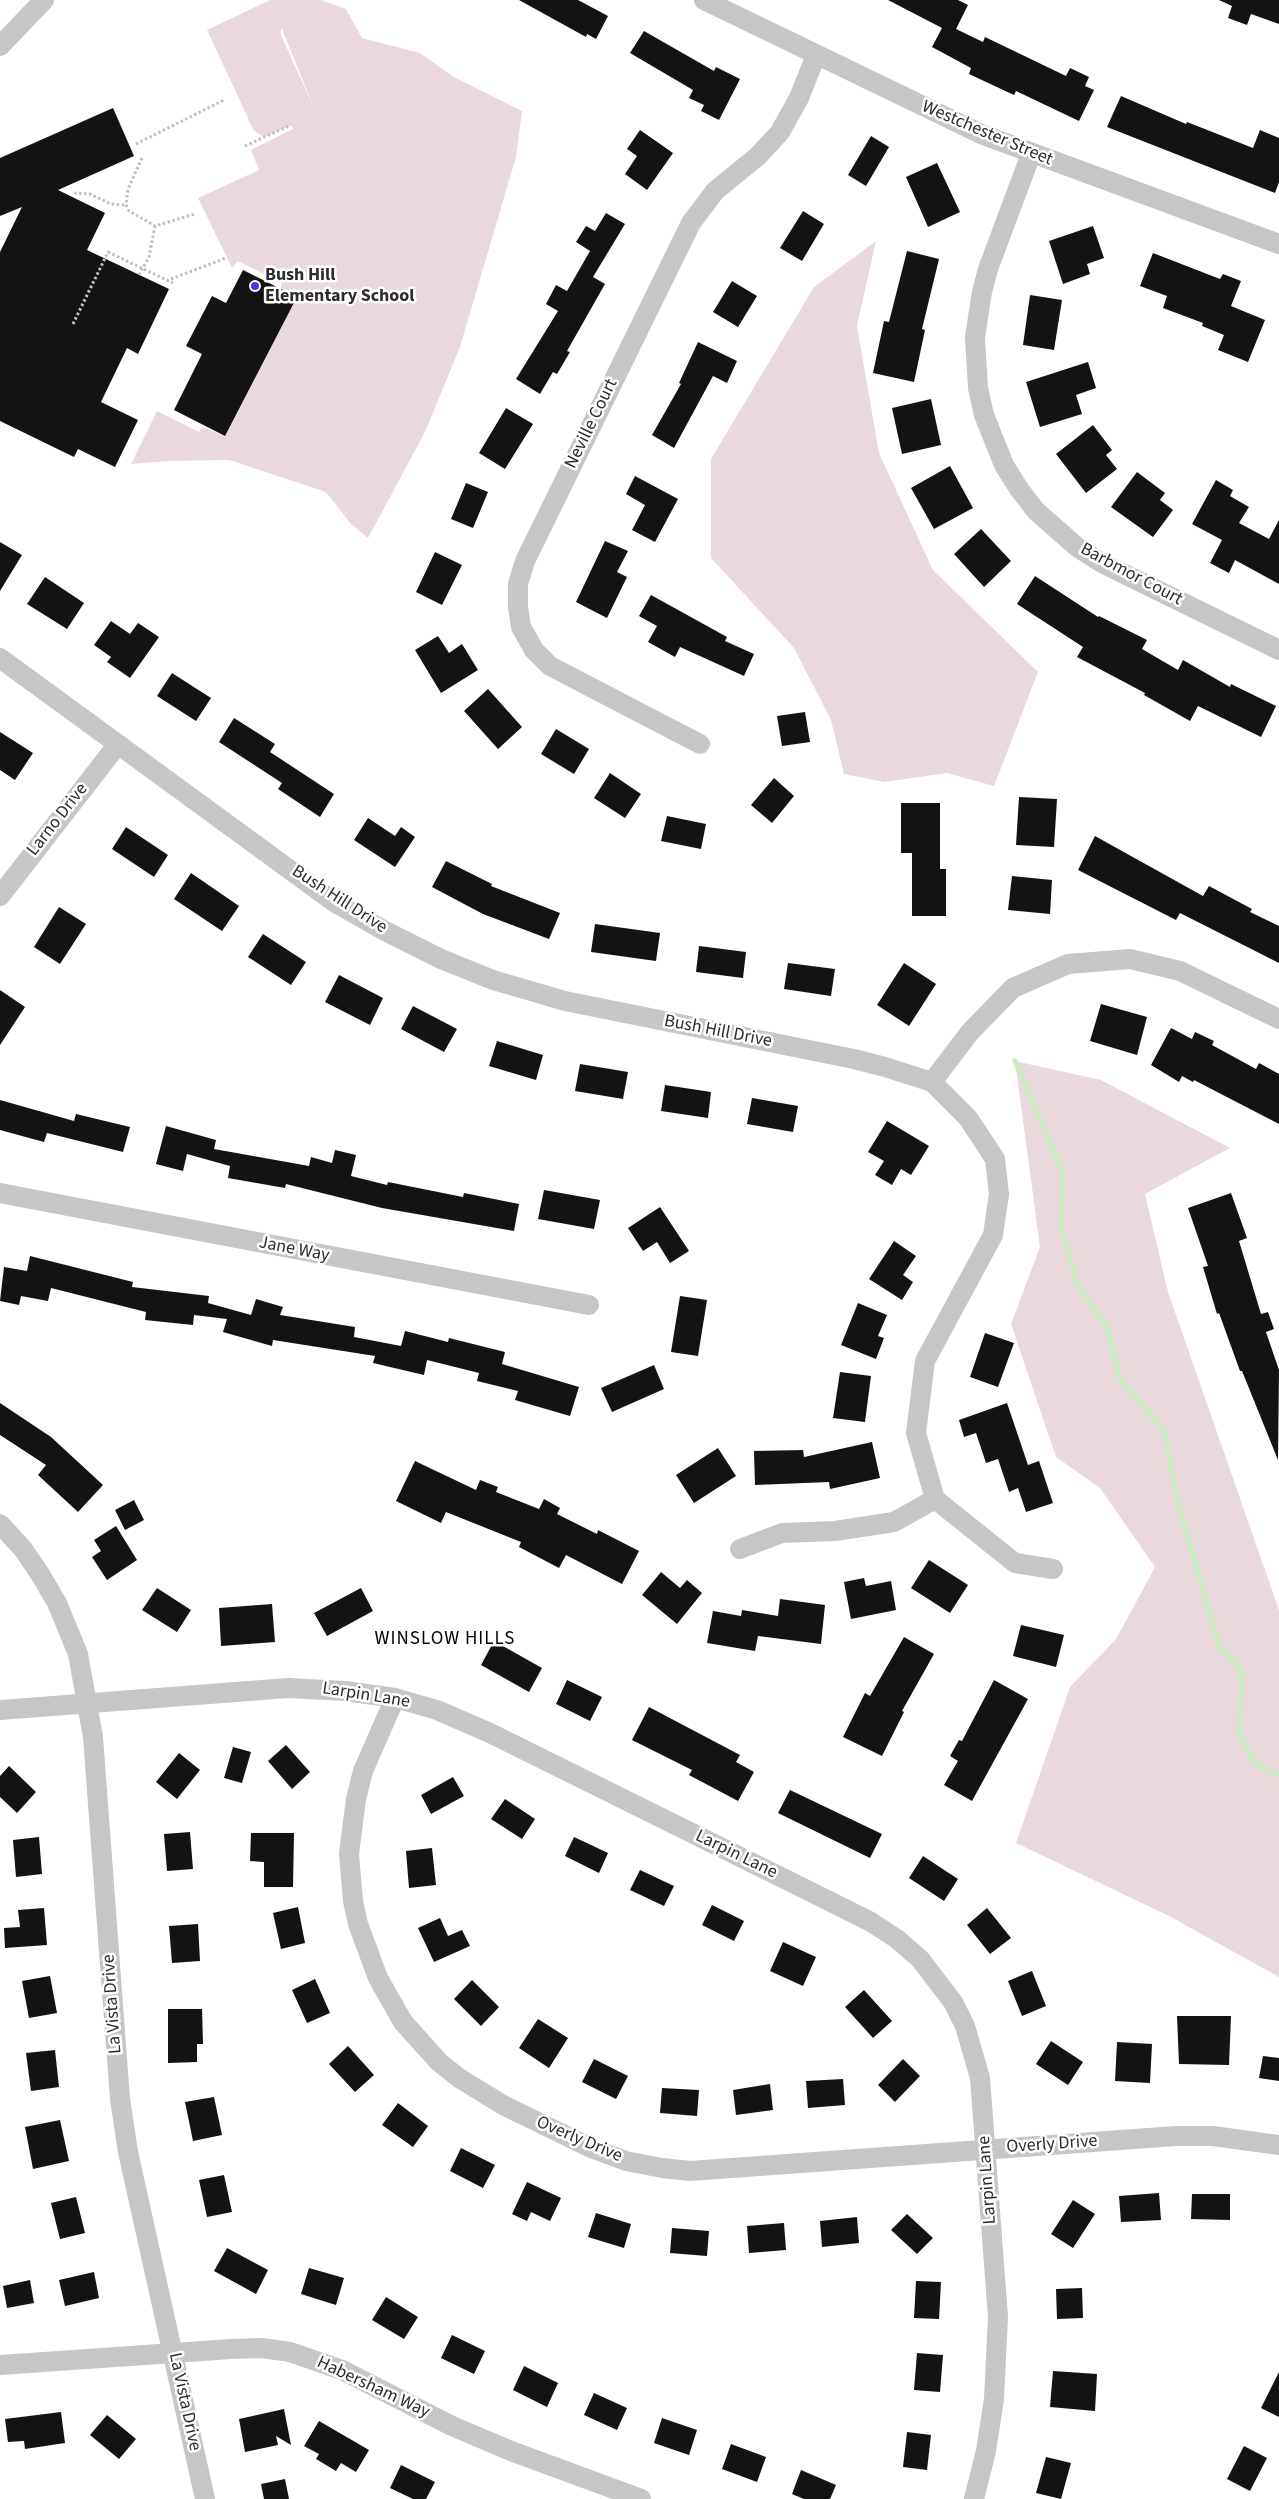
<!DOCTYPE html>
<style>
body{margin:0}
canvas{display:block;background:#fff}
</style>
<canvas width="1279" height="2499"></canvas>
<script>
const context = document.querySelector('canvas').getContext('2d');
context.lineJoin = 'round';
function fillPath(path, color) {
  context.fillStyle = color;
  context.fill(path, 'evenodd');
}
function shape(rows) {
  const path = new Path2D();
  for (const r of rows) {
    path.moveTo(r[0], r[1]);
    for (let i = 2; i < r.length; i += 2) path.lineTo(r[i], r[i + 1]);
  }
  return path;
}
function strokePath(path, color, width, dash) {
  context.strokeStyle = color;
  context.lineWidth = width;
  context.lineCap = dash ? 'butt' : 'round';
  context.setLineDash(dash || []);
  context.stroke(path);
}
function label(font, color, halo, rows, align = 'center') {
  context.font = font + ' "Source Sans 3",sans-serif';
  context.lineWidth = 5;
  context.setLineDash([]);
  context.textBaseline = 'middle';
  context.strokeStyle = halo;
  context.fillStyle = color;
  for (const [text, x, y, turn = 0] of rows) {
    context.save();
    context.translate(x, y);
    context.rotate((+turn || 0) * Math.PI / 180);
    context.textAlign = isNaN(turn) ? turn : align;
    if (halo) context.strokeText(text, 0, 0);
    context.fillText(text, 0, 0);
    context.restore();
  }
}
const green = shape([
 [270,0,321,0,346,9,362,38,420,53,454,77,522,111,516,157,460,347,425,432,368,538,351,524,326,492,229,460,168,461,131,464,157,411,199,432,202,427,225,436,297,297,280,289,282,283,238,261,232,268,198,198,259,170,251,150,293,129,291,125,264,137,254,131,207,30],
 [281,29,282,29,314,108,281,35],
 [876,241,857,326,879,453,933,570,1038,672,994,786,947,773,884,782,844,774,831,720,794,648,711,558,711,459,814,287],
 [1015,1061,1101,1080,1230,1148,1145,1194,1168,1292,1279,1610,1279,1977,1169,1916,1016,1843,1070,1687,1116,1639,1155,1567,1100,1488,1056,1457,1011,1324,1040,1247]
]);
const stream = shape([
 [1015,1061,1063,1172,1061,1226,1077,1283,1107,1328,1120,1379,1164,1430,1179,1507,1220,1648,1242,1671,1239,1733,1255,1764,1279,1775]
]);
const building = shape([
 [519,0,578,0,608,16,596,39,587,34,586,37],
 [888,0,958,0,968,5,956,29,983,42,985,37,1066,76,1070,68,1089,77,1085,86,1094,90,1079,121,1016,91,1014,95,969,74,971,68,932,47,942,28],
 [1219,0,1279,0,1279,24,1251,14,1247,25,1228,18,1232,6],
 [644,31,714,71,716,67,740,79,719,120,701,111,704,105,689,98,693,90,630,53],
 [1121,96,1186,124,1187,122,1253,148,1260,130,1279,138,1279,182,1275,193,1107,127],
 [113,108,134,156,58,190,105,213,87,250,169,289,138,354,127,348,101,402,138,420,115,467,78,449,74,457,0,421,0,252,22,207,0,216,0,158],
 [640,130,673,153,647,190,625,174,637,156,627,149],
 [871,136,889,147,866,186,848,175],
 [937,163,960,212,928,227,906,177],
 [803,211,824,224,802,261,780,248],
 [606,213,625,224,593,277,605,284,567,351,570,352,557,374,553,372,540,394,516,379,558,311,546,304,556,285,567,291,590,251,576,242,586,226,595,231],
 [1093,226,1104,258,1087,264,1090,274,1063,284,1049,241],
 [907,251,939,259,922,329,925,330,914,382,873,373,884,321,889,322],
 [1153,253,1220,279,1223,274,1241,281,1231,306,1265,320,1248,362,1218,350,1224,335,1202,326,1203,323,1163,308,1167,296,1140,286],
 [243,270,297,297,225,436,174,410,202,354,186,346,212,296,226,303],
 [732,281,757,296,738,327,713,312],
 [1030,295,1062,300,1054,350,1023,345],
 [698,342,737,361,727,383,713,376,674,448,652,435,681,384,679,383],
 [1088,362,1096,388,1076,395,1082,414,1040,427,1026,382],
 [931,399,941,445,902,454,892,408],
 [506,408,533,424,505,469,479,453],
 [1093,425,1112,450,1106,455,1117,469,1086,493,1056,454],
 [950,466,973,508,934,529,911,488],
 [1137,472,1165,493,1160,500,1173,510,1153,537,1111,507],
 [635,476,678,499,655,542,632,530,645,505,626,494],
 [1216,480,1233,490,1230,496,1249,507,1239,523,1269,539,1279,520,1279,584,1235,560,1229,573,1210,563,1222,540,1192,524],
 [466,483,488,492,473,528,451,519],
 [981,529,1011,561,984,587,954,554],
 [605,541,628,551,617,572,627,577,607,618,576,602],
 [0,542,22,555,0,591],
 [435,552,462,565,442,605,416,592],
 [1035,576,1098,617,1099,616,1147,640,1142,649,1178,670,1183,660,1230,687,1231,684,1276,706,1261,737,1198,706,1190,721,1144,695,1145,693,1077,657,1083,647,1017,604],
 [45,577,84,603,67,629,27,604],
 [651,595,727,637,725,641,754,654,744,676,680,647,675,657,648,642,657,626,639,616],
 [111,621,130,634,138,623,159,637,130,678,107,662,111,657,94,645],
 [438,636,449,653,462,644,478,670,441,693,415,650],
 [172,673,211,698,196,721,157,696],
 [488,689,522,727,498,749,464,711],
 [805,712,810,742,782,746,777,716],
 [234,718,275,744,270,752,334,794,320,817,278,789,282,783,219,742],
 [556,729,589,749,574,774,541,754],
 [0,732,33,753,15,780,0,770],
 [610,773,641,794,625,818,594,798],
 [774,778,794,796,772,823,751,805],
 [1019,797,1057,799,1054,847,1016,845],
 [901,803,940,803,940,869,946,869,946,916,912,916,912,853,901,853],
 [667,816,706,824,701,849,661,841],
 [368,818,395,836,401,827,415,837,395,867,354,840],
 [126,827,168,855,154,877,112,849],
 [1095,836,1203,896,1209,886,1252,909,1250,912,1279,926,1279,963,1180,913,1176,920,1078,870],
 [446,861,492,884,491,886,560,913,549,939,483,914,432,887],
 [191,873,239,906,222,931,174,899],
 [1012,876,1052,880,1050,914,1008,910],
 [59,907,86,924,60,964,34,947],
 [595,924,660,933,656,961,591,952],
 [263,934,306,962,291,985,248,957],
 [699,946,746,952,743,978,696,972],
 [788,963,835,969,831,996,784,989],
 [904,963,936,984,909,1026,877,1005],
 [339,975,383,998,370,1025,325,1002],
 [0,990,25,1007,0,1045],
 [1101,1004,1147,1017,1137,1055,1090,1041],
 [413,1006,457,1029,444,1052,401,1029],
 [1171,1028,1192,1039,1195,1032,1214,1041,1212,1045,1256,1069,1259,1063,1279,1074,1279,1124,1194,1080,1193,1082,1182,1076,1179,1082,1151,1065],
 [497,1041,543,1055,536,1080,489,1066],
 [580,1064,628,1072,623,1099,575,1091],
 [665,1085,711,1092,708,1118,661,1111],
 [752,1098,798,1106,793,1132,747,1124],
 [0,1100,74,1121,76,1114,130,1127,123,1152,47,1133,44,1142,0,1130],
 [887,1121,929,1146,911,1175,901,1169,892,1185,875,1175,884,1161,868,1152],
 [166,1126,216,1140,214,1149,309,1166,311,1157,332,1163,335,1150,356,1155,351,1176,387,1185,388,1182,463,1197,464,1193,519,1204,514,1231,382,1208,286,1184,285,1188,228,1178,230,1166,187,1154,183,1171,156,1164],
 [544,1190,600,1200,594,1229,538,1219],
 [1231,1193,1247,1238,1239,1241,1261,1314,1268,1312,1274,1329,1266,1332,1279,1370,1278,1460,1242,1371,1240,1371,1219,1313,1217,1314,1203,1267,1208,1266,1188,1208],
 [660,1207,689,1251,670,1263,657,1242,643,1251,628,1228],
 [894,1241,916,1256,903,1275,913,1282,902,1300,869,1279],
 [30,1256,133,1282,132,1287,209,1296,208,1303,251,1315,256,1299,283,1307,280,1315,355,1327,354,1337,401,1346,405,1331,448,1342,449,1338,505,1352,502,1364,579,1387,570,1416,515,1400,518,1391,477,1381,479,1373,427,1360,424,1375,373,1363,375,1356,273,1340,272,1346,223,1332,227,1319,194,1315,193,1325,145,1320,146,1312,51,1288,48,1301,21,1296,19,1305,0,1301,4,1267,27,1271],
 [680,1296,707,1300,698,1356,671,1352],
 [858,1303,887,1315,878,1336,884,1338,876,1359,841,1345],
 [985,1333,1014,1343,998,1387,970,1377],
 [654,1365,664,1389,612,1412,601,1388],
 [840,1372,871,1376,865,1422,833,1418],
 [0,1403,51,1437,103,1485,78,1512,38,1475,46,1465,0,1435],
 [1007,1403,1028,1465,1039,1461,1053,1503,1026,1512,1018,1488,1009,1492,998,1459,986,1463,976,1433,964,1437,959,1420],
 [872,1442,880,1478,830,1489,829,1482,755,1485,754,1451,803,1450,804,1457],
 [718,1448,736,1476,694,1503,676,1475],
 [415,1461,476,1490,480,1480,498,1487,496,1492,539,1509,544,1499,560,1508,557,1514,597,1534,598,1530,639,1551,622,1584,566,1555,559,1568,519,1547,521,1542,446,1512,441,1523,396,1501],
 [134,1500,144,1520,125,1530,115,1510],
 [116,1526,137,1560,107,1580,92,1557,101,1551,94,1540],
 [929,1560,968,1585,950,1613,911,1588],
 [661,1572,680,1588,687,1580,702,1593,677,1624,642,1595],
 [864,1578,866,1586,891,1581,896,1610,851,1619,844,1582],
 [157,1588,191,1610,177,1632,142,1610],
 [361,1588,373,1611,327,1636,314,1613],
 [780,1599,825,1605,821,1644,758,1636,755,1651,707,1643,713,1611,741,1616,742,1610,778,1616],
 [272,1604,275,1642,221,1646,219,1608],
 [1021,1625,1064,1635,1056,1667,1013,1656],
 [904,1637,934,1654,902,1711,904,1712,882,1756,843,1737,865,1693,870,1696],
 [494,1641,542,1668,529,1692,481,1665],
 [567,1680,602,1697,590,1721,556,1704],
 [994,1680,1028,1699,972,1801,944,1785,958,1761,950,1756,959,1740,962,1741],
 [649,1707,740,1755,736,1762,754,1772,738,1801,689,1775,692,1770,632,1740],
 [286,1745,310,1772,292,1789,268,1761],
 [233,1747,251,1752,242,1783,224,1778],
 [179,1753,200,1770,177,1799,156,1782],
 [9,1766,36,1792,17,1813,0,1797,0,1776],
 [453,1777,464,1796,431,1814,421,1795],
 [790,1790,882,1834,870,1858,778,1813],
 [505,1799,535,1819,522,1839,491,1819],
 [190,1832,193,1869,167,1871,164,1834],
 [251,1833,294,1833,293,1887,264,1887,264,1862,250,1861],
 [39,1837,42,1874,16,1877,13,1840],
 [574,1837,608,1853,599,1873,565,1856],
 [432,1848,436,1885,409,1888,406,1851],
 [923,1856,958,1879,944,1901,909,1878],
 [640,1870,674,1886,664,1906,630,1890],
 [712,1905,744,1921,734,1941,702,1925],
 [298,1907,305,1943,281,1949,273,1913],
 [44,1908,47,1945,5,1948,4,1928,20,1927,18,1910],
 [987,1908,1011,1938,990,1954,967,1925],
 [440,1918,448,1936,462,1930,470,1946,434,1962,418,1928],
 [198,1924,200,1961,172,1963,169,1926],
 [783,1942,816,1957,803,1986,770,1971],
 [1032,1971,1046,2006,1022,2016,1008,1981],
 [50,1976,57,2013,29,2018,22,1981],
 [315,1979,330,2013,307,2023,292,1990],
 [472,1980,499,2007,481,2026,454,1999],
 [864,1990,892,2021,873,2038,845,2007],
 [168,2009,202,2009,203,2044,197,2044,197,2062,168,2063],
 [1177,2016,1231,2016,1229,2065,1179,2064],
 [538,2019,568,2038,549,2068,519,2048],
 [1051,2041,1083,2062,1068,2085,1036,2064],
 [1117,2042,1152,2044,1150,2083,1115,2081],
 [348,2046,374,2075,355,2092,329,2064],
 [55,2050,59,2087,31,2091,26,2053],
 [1263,2056,1279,2058,1279,2081,1259,2078],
 [594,2059,628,2076,616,2099,582,2082],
 [903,2059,920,2076,895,2102,878,2085],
 [843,2079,845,2105,808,2108,806,2081],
 [770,2084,773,2110,736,2115,733,2090],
 [662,2088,699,2090,697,2116,660,2113],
 [214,2097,222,2135,193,2141,185,2102],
 [398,2103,428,2126,413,2147,382,2125],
 [60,2120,69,2161,33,2169,25,2127],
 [461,2148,495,2165,483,2188,450,2171],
 [224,2175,232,2212,207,2217,199,2180],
 [527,2182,561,2198,550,2221,531,2212,527,2221,512,2214],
 [1159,2193,1161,2220,1121,2222,1119,2196],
 [1192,2194,1230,2194,1230,2220,1191,2219],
 [76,2197,85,2233,60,2239,51,2203],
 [1073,2200,1095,2214,1073,2248,1051,2234],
 [596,2213,631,2224,624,2248,588,2237],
 [907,2214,933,2238,917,2254,891,2230],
 [857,2217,859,2243,822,2247,820,2221],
 [784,2223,786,2250,749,2253,747,2226],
 [672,2228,709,2231,707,2256,670,2253],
 [227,2248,268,2270,256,2294,214,2271],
 [309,2268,344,2278,336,2305,301,2294],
 [94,2272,99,2298,65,2306,59,2280],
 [30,2280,34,2303,7,2308,3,2286],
 [916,2281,941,2282,939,2319,914,2318],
 [1082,2288,1083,2318,1057,2319,1056,2289],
 [386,2297,418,2317,404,2339,372,2320],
 [452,2335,485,2351,474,2374,441,2358],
 [917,2353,943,2355,940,2392,914,2390],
 [524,2366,558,2383,547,2407,513,2390],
 [1053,2371,1097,2374,1095,2411,1050,2407],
 [1279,2372,1279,2417,1261,2408],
 [594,2393,627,2408,617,2430,584,2415],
 [284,2409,291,2445,276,2436,278,2445,245,2452,239,2419],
 [61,2412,65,2443,25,2449,24,2441,8,2442,5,2419],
 [107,2415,136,2439,119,2459,90,2435],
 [662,2418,697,2430,689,2455,654,2443],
 [319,2421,369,2450,356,2472,341,2463,336,2471,316,2459,319,2454,304,2446],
 [907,2432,931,2435,927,2470,903,2467],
 [731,2444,766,2457,757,2482,722,2469],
 [1244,2446,1267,2458,1250,2491,1227,2479],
 [1046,2457,1071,2463,1061,2499,1036,2493],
 [401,2465,435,2482,426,2499,413,2499,390,2488],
 [801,2470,836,2485,830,2499,804,2499,792,2494],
 [285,2479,289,2499,264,2499,261,2484]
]);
const path = shape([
 [136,144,224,100],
 [245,146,291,125],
 [142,158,128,189,126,205,129,211,155,226,195,214],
 [74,193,90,194,111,204,126,205],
 [139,275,149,257,155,226],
 [171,279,226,258],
 [73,324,108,252,173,283]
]);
const minor = shape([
 [704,0,981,134,1279,244],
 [0,46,44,0],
 [1031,154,988,269,982,292,975,337,978,388,984,415,1004,465,1019,489,1036,511,1077,547,1102,563,1279,650],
 [0,658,334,902,385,931,441,959,493,980,565,1001,854,1059,885,1067,932,1082,968,1118,995,1159,999,1194,993,1235,925,1361,916,1433,935,1499,1015,1563,1053,1569],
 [700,744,550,666,534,650,521,627,518,607,518,584,525,561,691,223,715,191,758,156,780,132,799,98,816,55],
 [0,896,118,744],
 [932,1082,970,1032,1013,988,1068,964,1130,959,1180,971,1279,1019],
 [0,1193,589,1305],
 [0,1524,23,1549,40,1574,57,1603,78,1654,93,1737,120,2099,128,2152,205,2499],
 [740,1549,782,1533,835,1531,894,1522,935,1499],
 [395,1698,363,1771,356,1799,349,1854,353,1901,358,1924,378,1978,403,2022,439,2062,459,2078,503,2105,591,2148,626,2161,662,2168,690,2171,1176,2136,1213,2136,1279,2145],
 [0,1710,288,1688,345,1691,395,1698,437,1710,490,1733,819,1896,871,1922,897,1939,920,1959,953,2002,965,2026,980,2078,998,2317,994,2399,986,2451,974,2499],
 [0,2365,231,2349,262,2348,290,2352,342,2370,452,2426,511,2451,641,2499]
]);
const markers = [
 [255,286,5,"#5f2ce5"]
];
const streetNames = [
 ["Westchester Street",987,134,23],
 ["Neville Court",592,424,-64],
 ["Barbmor Court",1131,575,28],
 ["Larno Drive",58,820,-52],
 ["Bush Hill Drive",339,900,33],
 ["Bush Hill Drive",718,1032,11],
 ["Jane Way",294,1250,11],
 ["Larpin Lane",366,1696,9],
 ["Larpin Lane",736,1855,26],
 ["La Vista Drive",113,2004,-94],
 ["Overly Drive",579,2140,23],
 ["Overly Drive",1052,2145,-4],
 ["Larpin Lane",988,2180,-94],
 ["Habersham Way",373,2388,25],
 ["La Vista Drive",184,2402,78]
];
const poiNames = [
 ["Bush Hill",265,276],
 ["Elementary School",265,297]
];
const neighbourhoodNames = [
 ["WINSLOW HILLS",445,1640]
];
fillPath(green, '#ead9dc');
strokePath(stream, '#ceeac4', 5.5);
fillPath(building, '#131313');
strokePath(path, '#c0c0c0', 3, [2.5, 2.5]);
strokePath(minor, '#c6c6c6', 20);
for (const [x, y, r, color] of markers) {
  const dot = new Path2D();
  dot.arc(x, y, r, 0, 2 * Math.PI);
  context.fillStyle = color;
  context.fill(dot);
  strokePath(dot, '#fff', 2);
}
label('18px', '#2c2c2c', '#fff', streetNames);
label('bold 18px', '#2c2c2c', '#fff', poiNames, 'left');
context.letterSpacing = '1px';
label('19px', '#000', '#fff', neighbourhoodNames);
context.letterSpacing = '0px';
</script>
